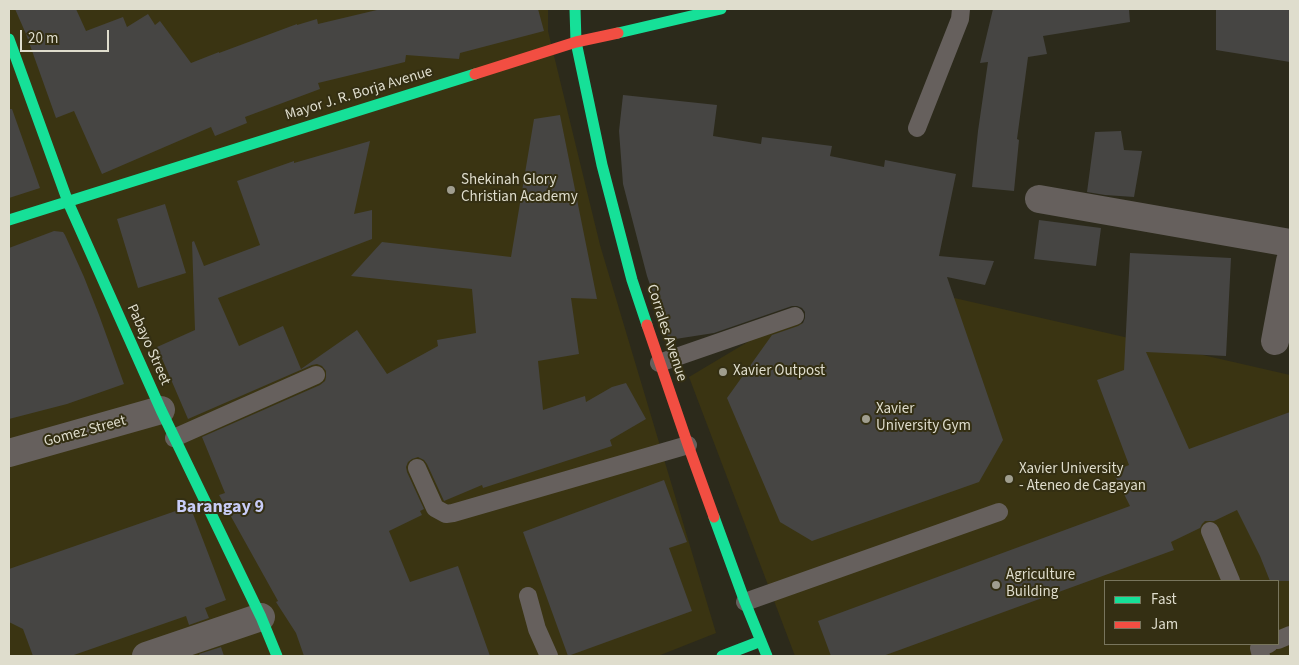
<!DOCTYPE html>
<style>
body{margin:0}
#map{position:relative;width:1299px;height:665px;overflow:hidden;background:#2c2a1b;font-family:"Source Sans 3",sans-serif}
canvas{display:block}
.frame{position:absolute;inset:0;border:10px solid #dfddcd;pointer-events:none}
.legend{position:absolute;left:1104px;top:580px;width:175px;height:65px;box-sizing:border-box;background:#342f13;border:1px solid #78755d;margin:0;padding:6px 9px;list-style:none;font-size:15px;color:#dfddcd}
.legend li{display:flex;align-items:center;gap:10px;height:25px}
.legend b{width:25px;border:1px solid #78755d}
.scale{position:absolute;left:20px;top:30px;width:89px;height:22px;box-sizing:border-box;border:2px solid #dfddcd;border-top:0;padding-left:6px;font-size:15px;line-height:18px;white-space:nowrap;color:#dfddcd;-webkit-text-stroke:4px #342f13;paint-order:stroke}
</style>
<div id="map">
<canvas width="1299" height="665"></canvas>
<div class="frame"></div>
<ul class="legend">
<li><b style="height:6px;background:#16e098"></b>Fast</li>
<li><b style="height:6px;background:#f24e42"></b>Jam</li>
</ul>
<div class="scale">20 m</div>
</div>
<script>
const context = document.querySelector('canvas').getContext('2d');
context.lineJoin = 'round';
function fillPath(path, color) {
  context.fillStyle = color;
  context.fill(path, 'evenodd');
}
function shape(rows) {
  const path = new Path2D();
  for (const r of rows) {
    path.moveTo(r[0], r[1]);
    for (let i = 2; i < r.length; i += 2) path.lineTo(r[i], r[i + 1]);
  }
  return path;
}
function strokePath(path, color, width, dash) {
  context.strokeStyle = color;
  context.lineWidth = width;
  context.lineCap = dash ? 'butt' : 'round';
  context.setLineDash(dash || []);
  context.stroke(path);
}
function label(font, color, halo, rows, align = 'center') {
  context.font = font + ' "Source Sans 3",sans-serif';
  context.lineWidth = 4;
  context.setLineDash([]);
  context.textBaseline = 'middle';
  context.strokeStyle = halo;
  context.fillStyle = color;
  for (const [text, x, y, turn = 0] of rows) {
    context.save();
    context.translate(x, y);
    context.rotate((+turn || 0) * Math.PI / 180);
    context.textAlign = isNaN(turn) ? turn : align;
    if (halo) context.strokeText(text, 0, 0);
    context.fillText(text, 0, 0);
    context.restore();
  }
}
const built = shape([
 [9,9,548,9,548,31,600,245,716,633,658,656,9,656],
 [950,297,1290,375,1290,656,795,656,689,377,756,337,832,314],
 [1105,581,1278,581,1278,644,1105,644]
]);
const building = shape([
 [15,9,76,9,86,31,123,17,127,27,148,14,155,25,160,21,191,63,219,52,219,53,297,24,297,25,317,19,318,24,381,9,538,9,544,31,460,53,459,59,406,55,405,62,318,83,320,89,245,117,247,123,215,136,211,127,102,174,74,111,56,118,26,34],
 [993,9,1129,9,1130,22,1043,36,1047,54,1028,57,1017,139,1019,140,1014,191,972,187,978,131,988,62,980,63],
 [1216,9,1290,9,1290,62,1216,50],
 [623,95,717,105,713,136,761,144,762,137,832,146,830,156,884,167,885,160,956,174,939,256,994,261,985,285,947,277,1003,440,979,482,812,541,780,522,727,398,772,335,798,326,803,323,805,318,805,312,802,308,797,306,792,306,714,333,669,340,647,276,623,184,619,131],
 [9,109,12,109,40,188,9,198],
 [560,115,597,299,571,298,579,354,538,361,543,410,585,396,586,402,612,387,626,383,646,419,610,440,612,446,483,488,482,485,444,501,427,464,424,460,418,457,412,459,408,462,406,467,407,472,424,509,420,511,422,515,389,531,410,582,458,566,490,656,304,656,296,633,276,602,278,601,219,495,225,493,202,437,320,385,325,381,326,377,326,371,322,366,317,364,312,365,188,419,157,347,195,330,192,242,194,241,204,266,260,245,237,181,294,161,294,163,370,141,354,214,372,210,372,239,218,298,239,346,283,326,301,369,357,330,387,374,438,346,437,340,476,333,472,289,351,276,382,242,511,257,534,119],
 [1121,131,1124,150,1142,151,1134,197,1105,195,1087,192,1095,132],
 [165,204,186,273,138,288,117,219],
 [1039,220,1101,228,1096,266,1034,259],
 [54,231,63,232,65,235,84,277,99,315,124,384,67,404,9,419,9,248],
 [1130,253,1231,258,1226,356,1146,352,1189,449,1290,412,1290,581,1270,581,1260,556,1237,510,1214,521,1205,521,1202,524,1200,528,1171,542,1174,550,883,656,831,656,818,621,1130,506,1113,472,1129,465,1097,380,1124,370],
 [664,480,687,542,669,548,692,611,568,656,523,532],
 [190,506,226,600,205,608,209,618,189,625,186,616,71,656,33,656,23,629,9,622,9,569],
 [221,647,224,656,200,656,199,654]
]);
const lane = shape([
 [917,128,960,19,961,9],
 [659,363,795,316],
 [174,438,316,375],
 [417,468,435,508,446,514,453,513,688,445],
 [1210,531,1231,581],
 [528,596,537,629,549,656],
 [745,602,999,512],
 [1278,640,1290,635],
 [1261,656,1259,648,1269,644]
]);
const street = shape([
 [1039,199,1290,243],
 [1275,341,1290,261],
 [9,453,161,410],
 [146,656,261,617]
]);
const fast = shape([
 [575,9,576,42,602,165,632,280,647,325],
 [618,33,721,9],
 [9,39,68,202,161,410,261,617,277,656],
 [9,220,475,74],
 [714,517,745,602,767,656],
 [722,656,761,641]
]);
const jam = shape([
 [475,74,576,42,618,33],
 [647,325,688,445,714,517]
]);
const markers = [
 [451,190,5,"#a09e8f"],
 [723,372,5,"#a09e8f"],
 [866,419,5,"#a09e8f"],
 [1009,479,5,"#a09e8f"],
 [996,585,5,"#a09e8f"]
];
const streetNames = [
 ["Mayor J. R. Borja Avenue",359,94,-17],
 ["Corrales Avenue",666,333,72],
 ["Pabayo Street",148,345,66],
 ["Gomez Street",85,432,-15]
];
const poiNames = [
 ["Shekinah Glory",461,181],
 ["Christian Academy",461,198],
 ["Xavier Outpost",733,372],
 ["Xavier",876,410],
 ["University Gym",876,427],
 ["Xavier University",1019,470],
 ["- Ateneo de Cagayan",1019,487],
 ["Agriculture",1006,576],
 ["Building",1006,593]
];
const quarterNames = [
 ["Barangay 9",220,508]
];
fillPath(built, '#3a3412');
fillPath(building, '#464543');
strokePath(lane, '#66605d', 18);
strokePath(street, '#66605d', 28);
strokePath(fast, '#16e098', 11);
strokePath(jam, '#f24e42', 11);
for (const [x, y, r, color] of markers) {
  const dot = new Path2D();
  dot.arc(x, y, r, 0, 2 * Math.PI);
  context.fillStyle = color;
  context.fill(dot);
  strokePath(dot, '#342f13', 2);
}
label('15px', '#dfddcd', '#342f13', streetNames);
label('15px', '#dfddcd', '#342f13', poiNames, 'left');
label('bold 18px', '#c8ccf7', '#342f13', quarterNames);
</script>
